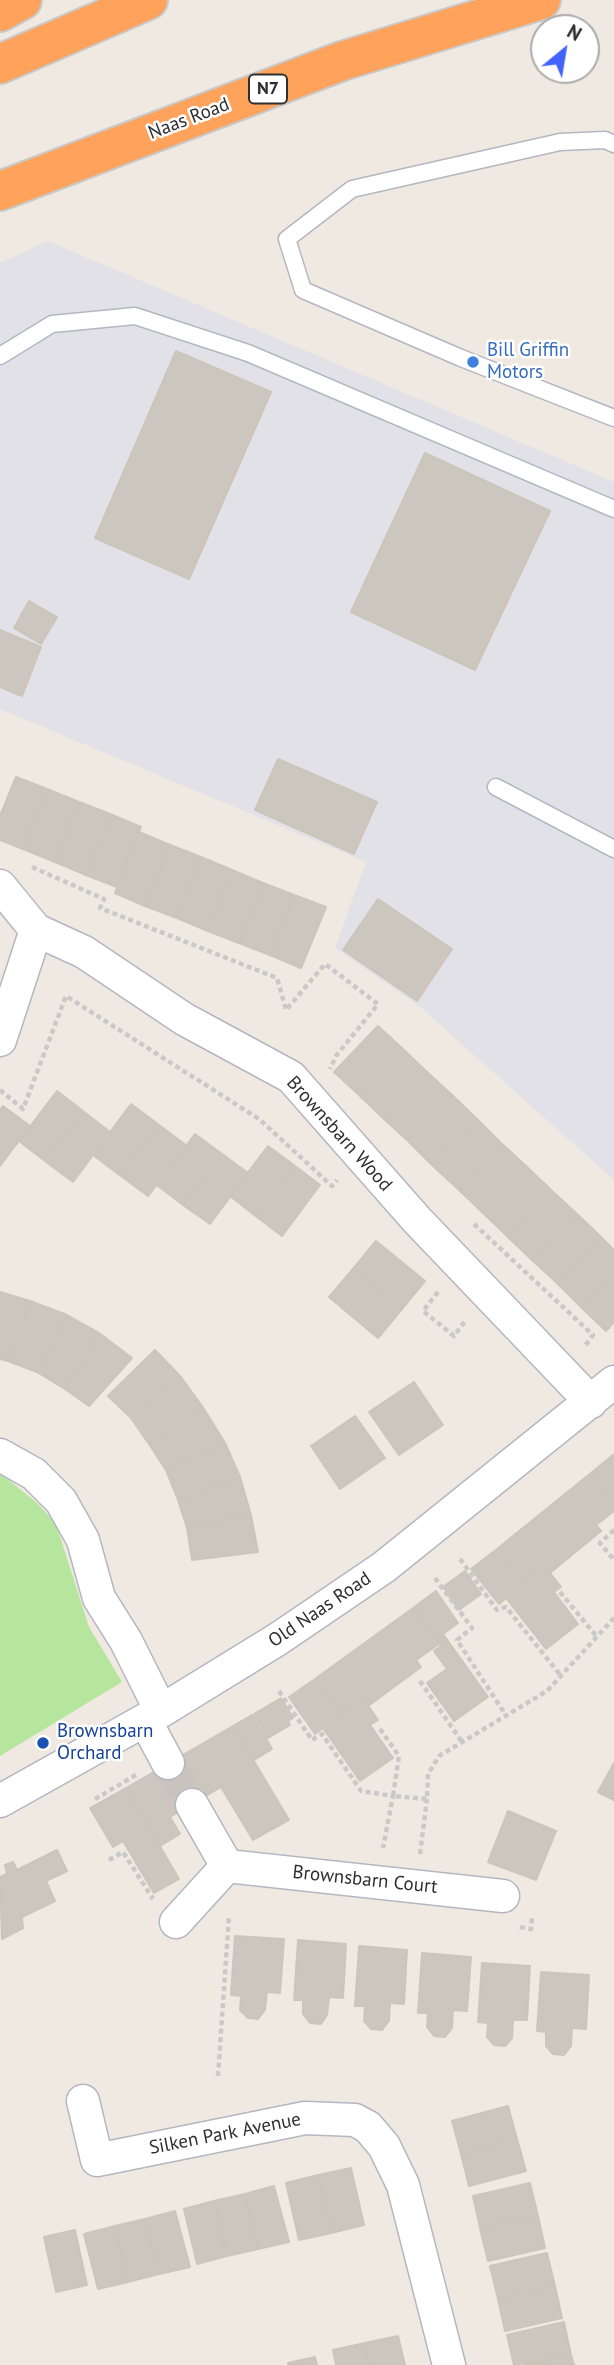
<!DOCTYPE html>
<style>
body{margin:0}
#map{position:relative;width:614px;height:2365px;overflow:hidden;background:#efe9e1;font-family:"PT Sans",sans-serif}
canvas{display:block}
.north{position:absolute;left:530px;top:14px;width:70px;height:70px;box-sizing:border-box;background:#fff;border:2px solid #ababab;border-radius:50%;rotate:30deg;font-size:19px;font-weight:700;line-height:28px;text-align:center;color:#2e2e2e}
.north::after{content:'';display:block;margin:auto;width:24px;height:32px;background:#4264fb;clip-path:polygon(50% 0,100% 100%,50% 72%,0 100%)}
</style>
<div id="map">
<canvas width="614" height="2365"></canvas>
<div class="north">N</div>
</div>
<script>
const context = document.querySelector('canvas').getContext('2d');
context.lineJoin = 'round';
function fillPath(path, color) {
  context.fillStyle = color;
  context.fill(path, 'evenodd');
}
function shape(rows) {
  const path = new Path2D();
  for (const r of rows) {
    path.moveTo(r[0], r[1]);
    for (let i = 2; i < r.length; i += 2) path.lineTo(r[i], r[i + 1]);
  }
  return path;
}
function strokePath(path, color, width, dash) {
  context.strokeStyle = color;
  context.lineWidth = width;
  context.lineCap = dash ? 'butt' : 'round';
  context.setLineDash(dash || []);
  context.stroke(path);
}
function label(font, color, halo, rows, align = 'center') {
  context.font = font + ' "PT Sans",sans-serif';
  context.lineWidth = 5;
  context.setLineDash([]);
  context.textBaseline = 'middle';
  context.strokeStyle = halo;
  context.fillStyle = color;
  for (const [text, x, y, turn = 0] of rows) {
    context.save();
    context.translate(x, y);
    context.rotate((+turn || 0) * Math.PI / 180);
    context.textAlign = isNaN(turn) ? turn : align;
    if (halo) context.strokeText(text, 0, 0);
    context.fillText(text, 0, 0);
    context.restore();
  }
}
const industrial = shape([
 [48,241,614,482,614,1180,419,1006,335,948,366,862,0,709,0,263]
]);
const green = shape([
 [0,1473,37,1503,56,1524,89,1627,122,1682,0,1756]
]);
const building = shape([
 [176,351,271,392,189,579,95,538,176,351],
 [425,453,550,511,475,670,351,612,425,453],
 [29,601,57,617,41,644,14,628,29,601],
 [0,630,41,647,22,696,0,687,0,630],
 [278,759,377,802,354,854,255,810,278,759],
 [16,777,47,789,23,849,0,840,0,816,16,777],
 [47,789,79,802,55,862,23,849,47,789],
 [79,802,110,814,86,875,55,862,79,802],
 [110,814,141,827,117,887,86,875,110,814],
 [139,832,170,845,145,906,115,893,139,832],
 [170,845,201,857,177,918,145,906,170,845],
 [201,857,232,870,208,931,177,918,201,857],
 [232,870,263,883,239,943,208,931,232,870],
 [263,883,294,895,270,955,239,943,263,883],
 [294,895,326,907,301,968,270,955,294,895],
 [378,899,452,949,417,1001,343,950,378,899],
 [378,1026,403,1049,359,1095,334,1072,378,1026],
 [403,1049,427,1072,383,1118,359,1095,403,1049],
 [427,1072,452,1095,408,1141,383,1118,427,1072],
 [57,1091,83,1111,45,1161,19,1141,57,1091],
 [452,1095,477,1119,432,1165,408,1141,452,1095],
 [131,1104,159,1125,121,1176,93,1155,131,1104],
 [3,1106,30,1126,0,1166,0,1110,3,1106],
 [83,1111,110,1132,73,1182,45,1161,83,1111],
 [477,1119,501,1143,458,1189,432,1165,477,1119],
 [159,1125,187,1146,148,1196,121,1176,159,1125],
 [195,1134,222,1154,183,1205,157,1185,195,1134],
 [501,1143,526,1166,482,1212,458,1189,501,1143],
 [268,1146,295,1166,257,1217,230,1196,268,1146],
 [222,1154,248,1173,210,1224,183,1205,222,1154],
 [295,1166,320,1185,282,1236,257,1217,295,1166],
 [526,1166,551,1190,507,1236,482,1212,526,1166],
 [551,1190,576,1213,532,1260,507,1236,551,1190],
 [576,1213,601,1237,557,1283,532,1260,576,1213],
 [601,1237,614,1250,614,1273,581,1307,557,1283,601,1237],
 [376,1241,425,1281,402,1309,353,1269,376,1241],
 [353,1269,402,1309,378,1338,329,1297,353,1269],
 [614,1273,614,1322,606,1331,581,1307,614,1273],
 [0,1292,30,1301,8,1361,0,1359,0,1292],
 [30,1301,67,1315,37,1372,8,1361,30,1301],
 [67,1315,99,1333,65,1389,37,1372,67,1315],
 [99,1333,132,1358,89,1406,65,1389,99,1333],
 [155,1350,181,1377,131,1418,108,1396,155,1350],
 [181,1377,204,1409,149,1444,131,1418,181,1377],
 [414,1382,443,1425,399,1455,369,1412,414,1382],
 [204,1409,225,1443,166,1470,149,1444,204,1409],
 [355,1416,385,1458,340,1489,311,1446,355,1416],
 [225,1443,240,1477,178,1500,166,1470,225,1443],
 [613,1455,614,1457,614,1502,591,1473,613,1455],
 [591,1473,614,1502,614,1511,596,1525,601,1531,550,1573,544,1566,523,1582,497,1549,591,1473],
 [240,1477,251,1515,187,1528,178,1500,240,1477],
 [251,1515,258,1552,192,1560,187,1528,251,1515],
 [497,1549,523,1582,544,1566,561,1587,554,1592,578,1624,546,1649,506,1598,499,1604,471,1569,497,1549],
 [465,1571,481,1594,459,1610,443,1587,465,1571],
 [436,1591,458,1623,443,1634,488,1697,454,1721,427,1683,447,1669,434,1651,441,1646,413,1608,436,1591],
 [413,1608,439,1644,416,1660,421,1667,368,1706,362,1697,340,1714,315,1679,413,1608],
 [315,1679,340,1714,362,1697,378,1720,370,1725,393,1758,360,1781,323,1728,315,1734,289,1697,315,1679],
 [281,1698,293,1718,288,1721,290,1725,268,1738,254,1714,281,1698],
 [252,1715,272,1749,254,1760,233,1726,252,1715],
 [233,1726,289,1820,253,1840,221,1787,170,1817,180,1834,160,1846,126,1788,233,1726],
 [614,1763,614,1800,598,1792,614,1763],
 [126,1788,179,1879,154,1893,123,1841,113,1847,90,1808,126,1788],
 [508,1811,556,1831,536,1880,488,1862,508,1811],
 [57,1850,67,1871,46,1881,55,1901,22,1917,23,1928,2,1939,0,1877,7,1874,5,1865,13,1862,17,1870,57,1850],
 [235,1936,284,1939,280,1993,267,1992,265,2010,258,2019,248,2018,240,2010,241,1996,231,1995,235,1936],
 [298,1940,346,1944,343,1998,329,1997,327,2015,321,2024,310,2023,303,2014,303,2000,294,2000,298,1940],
 [359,1946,407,1950,404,2004,390,2003,389,2021,382,2030,371,2029,364,2021,365,2006,355,2006,359,1946],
 [422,1953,471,1957,467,2011,453,2010,452,2028,445,2037,434,2036,427,2027,428,2013,418,2013,422,1953],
 [482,1963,530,1966,527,2020,513,2020,512,2038,505,2046,494,2045,487,2037,488,2023,478,2022,482,1963],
 [541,1972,589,1975,586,2029,572,2028,571,2046,564,2055,553,2054,546,2046,546,2032,537,2031,541,1972],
 [508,2106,517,2139,461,2154,452,2121,508,2106],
 [517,2139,526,2171,469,2186,461,2154,517,2139],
 [351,2168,364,2225,331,2233,318,2175,351,2168],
 [318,2175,331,2233,299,2240,286,2183,318,2175],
 [530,2183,538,2216,480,2228,473,2196,530,2183],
 [274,2186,289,2242,258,2249,245,2194,274,2186],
 [245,2194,258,2249,227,2256,214,2201,245,2194],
 [214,2201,227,2256,197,2264,184,2209,214,2201],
 [175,2211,190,2267,159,2274,145,2219,175,2211],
 [538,2216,545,2248,488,2261,480,2228,538,2216],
 [145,2219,159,2274,128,2282,115,2226,145,2219],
 [115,2226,128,2282,98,2289,84,2234,115,2226],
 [75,2230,87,2285,56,2292,44,2237,75,2230],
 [547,2253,555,2286,498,2299,490,2266,547,2253],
 [555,2286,562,2318,505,2331,498,2299,555,2286],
 [564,2322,571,2355,514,2365,507,2335,564,2322],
 [398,2336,405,2365,370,2365,365,2343,398,2336],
 [365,2343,370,2365,336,2365,333,2350,365,2343],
 [571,2355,574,2365,525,2365,571,2355],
 [315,2357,317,2365,289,2365,288,2363,315,2357]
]);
const streetTunnel = shape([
 [168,1763,192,1805]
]);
const path = shape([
 [32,867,104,899,100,908,277,978,286,1010,325,964,378,1004,336,1056,330,1069],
 [0,1090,23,1109,66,996,259,1119,332,1186,337,1180],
 [474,1224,593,1335,585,1346],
 [438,1292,423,1311,454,1336,465,1321],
 [614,1530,600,1543,614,1560],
 [460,1559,497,1610,506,1607,561,1676],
 [435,1578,472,1628,457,1640,507,1717],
 [560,1592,597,1637],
 [420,1681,462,1742],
 [279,1691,312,1740,322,1734,361,1791,393,1796,383,1848],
 [380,1729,399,1756,393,1796,427,1799,428,1774,439,1756,547,1691,614,1618],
 [95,1799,136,1775],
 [420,1854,427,1799],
 [109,1860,123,1852,153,1899],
 [520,1927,531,1929,532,1917],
 [218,2076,229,1916]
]);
const lane = shape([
 [614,144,605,140,560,142,352,189,287,239,303,290,461,358,614,418],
 [0,356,52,324,135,316,248,353,614,509],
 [496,787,614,849]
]);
const street = shape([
 [0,886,36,930,84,952,184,1019,291,1077,417,1220,591,1402],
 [0,1040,36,930],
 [0,1455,34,1474,61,1501,83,1540,99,1598,126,1641,161,1711],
 [145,1720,168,1763],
 [0,1801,161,1711,278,1639,384,1567,614,1382],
 [192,1805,227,1866],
 [176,1922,227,1866,503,1896],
 [83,2101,97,2160,305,2118,355,2120,368,2127,384,2146,403,2185,449,2365]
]);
const highway = shape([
 [0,12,22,0],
 [0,64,148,0],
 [0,191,342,61,541,0]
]);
const markers = [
 [473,362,7,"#3f7fe0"],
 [43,1743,7,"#1a4fb4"]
];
const shields = [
 [268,89,38]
];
const shieldNames = [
 ["N7",268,89]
];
const streetNames = [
 ["Naas Road",189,119,-21],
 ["Brownsbarn Wood",339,1134,48],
 ["Old Naas Road",320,1610,-34],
 ["Brownsbarn Court",365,1880,6],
 ["Silken Park Avenue",225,2134,-11]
];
const shopNames = [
 ["Bill Griffin",487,351],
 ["Motors",487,373]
];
const transitNames = [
 ["Brownsbarn",57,1732],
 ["Orchard",57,1754]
];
fillPath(industrial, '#e3e1e8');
fillPath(green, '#b6e59e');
fillPath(building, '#cbc7bf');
strokePath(building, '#cbc5ba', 2);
strokePath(streetTunnel, '#c8c4bd', 32, [32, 16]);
strokePath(lane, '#b4b7c1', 19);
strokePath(street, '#b4b7c1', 35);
strokePath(highway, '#c9c9c9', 42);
strokePath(path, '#c9c9c9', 4.5, [5, 3.5]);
strokePath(lane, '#fff', 16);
strokePath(street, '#fff', 32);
strokePath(highway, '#ffa35c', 38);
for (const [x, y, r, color] of markers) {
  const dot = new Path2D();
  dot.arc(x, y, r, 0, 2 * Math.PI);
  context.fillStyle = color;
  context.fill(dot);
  strokePath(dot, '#fff', 2.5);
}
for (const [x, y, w] of shields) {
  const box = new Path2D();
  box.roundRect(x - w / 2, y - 14.5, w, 29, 5);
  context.fillStyle = '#fff';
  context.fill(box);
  strokePath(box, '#2e2e2e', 2);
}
label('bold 18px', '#2e2e2e', null, shieldNames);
label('19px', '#2e2e2e', '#fff', streetNames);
label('19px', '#366cbe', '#fff', shopNames, 'left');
label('19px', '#164399', '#fff', transitNames, 'left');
</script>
